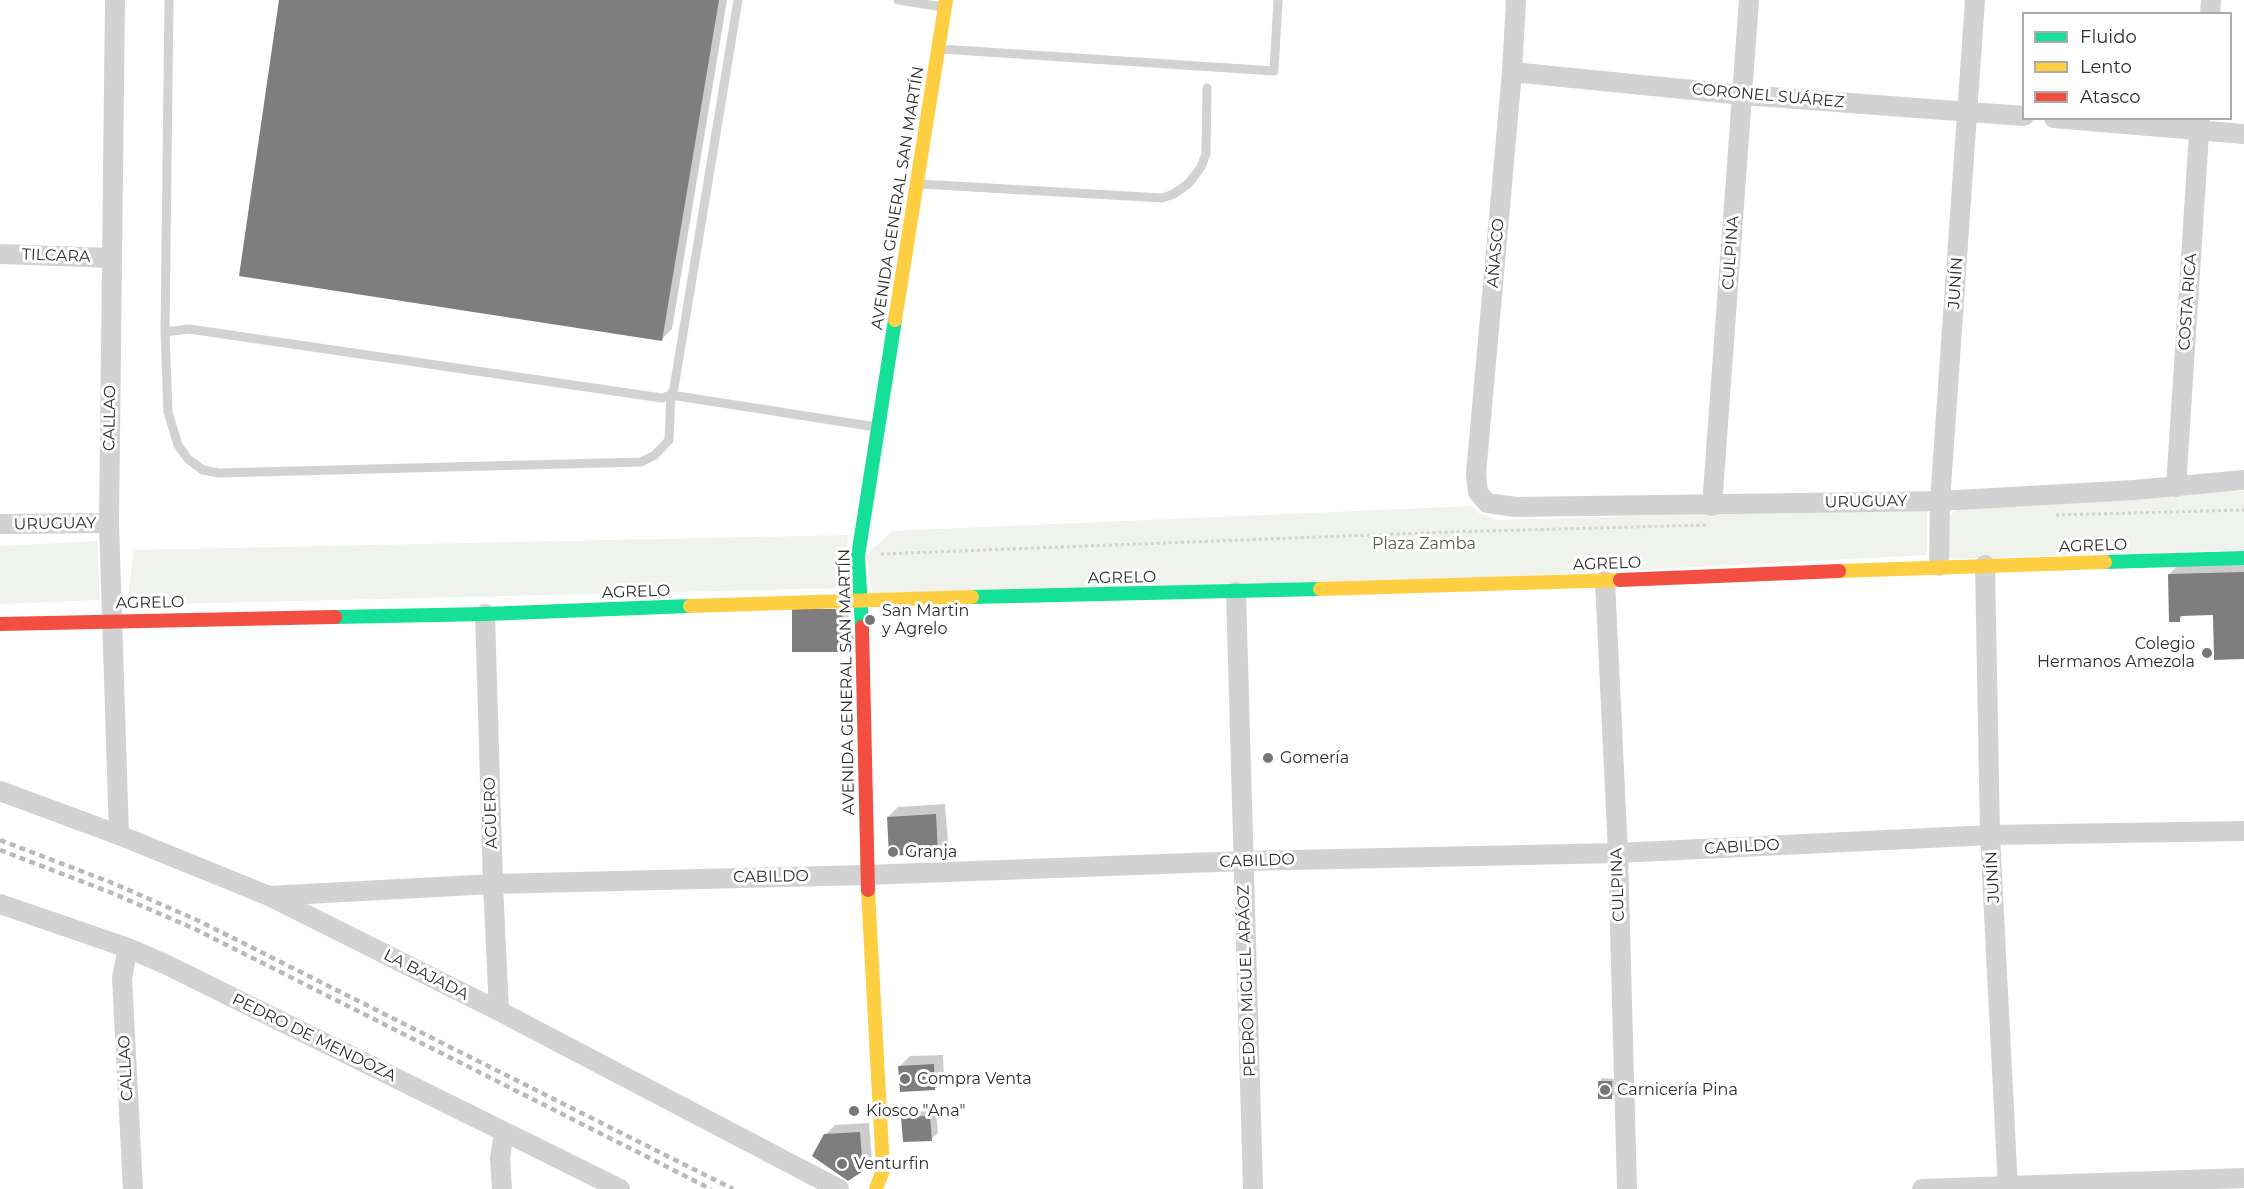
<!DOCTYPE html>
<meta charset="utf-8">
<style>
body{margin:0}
#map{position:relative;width:2244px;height:1189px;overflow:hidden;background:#fff;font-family:Montserrat,sans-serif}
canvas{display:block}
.legend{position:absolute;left:2022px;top:12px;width:210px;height:108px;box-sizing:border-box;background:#fff;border:2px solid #ababab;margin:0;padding:8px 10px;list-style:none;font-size:18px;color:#2d2d2d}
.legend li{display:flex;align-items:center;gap:12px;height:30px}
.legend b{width:30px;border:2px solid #ababab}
</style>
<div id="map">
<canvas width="2244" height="1189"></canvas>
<ul class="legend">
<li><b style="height:8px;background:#16e098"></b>Fluido</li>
<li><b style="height:8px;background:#ffcf43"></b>Lento</li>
<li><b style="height:8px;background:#f24e42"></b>Atasco</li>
</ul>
</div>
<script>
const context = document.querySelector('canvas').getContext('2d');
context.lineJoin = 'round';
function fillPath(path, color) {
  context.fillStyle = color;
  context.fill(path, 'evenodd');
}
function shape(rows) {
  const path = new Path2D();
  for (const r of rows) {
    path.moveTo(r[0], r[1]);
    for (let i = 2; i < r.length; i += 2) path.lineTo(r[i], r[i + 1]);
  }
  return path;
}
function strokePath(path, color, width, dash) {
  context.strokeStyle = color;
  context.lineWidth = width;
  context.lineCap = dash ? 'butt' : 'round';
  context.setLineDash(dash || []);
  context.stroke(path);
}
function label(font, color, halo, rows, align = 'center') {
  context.font = font + ' Montserrat,sans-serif';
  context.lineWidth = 6;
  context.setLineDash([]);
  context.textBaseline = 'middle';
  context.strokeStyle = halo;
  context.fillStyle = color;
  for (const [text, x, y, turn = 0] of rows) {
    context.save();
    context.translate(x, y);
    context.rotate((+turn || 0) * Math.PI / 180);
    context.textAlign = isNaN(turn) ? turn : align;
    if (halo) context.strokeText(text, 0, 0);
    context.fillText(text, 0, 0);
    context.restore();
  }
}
const green = shape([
 [2244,491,2244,550,1946,559,1946,519,1956,510],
 [1472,506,1479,513,1495,520,1927,508,1927,555,1468,579,872,593,867,554,892,531],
 [848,535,843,588,127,605,134,550],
 [97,541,100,600,0,604,0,546]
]);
const shadow = shape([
 [281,0,727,0,672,329,662,339],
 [2244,563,2244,658,2214,614,2185,614,2179,620,2169,574,2179,565],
 [845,600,854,640,844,650,794,651],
 [945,804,948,842,938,852,888,817,898,807],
 [943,1055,944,1079,935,1089,900,1066,910,1056],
 [1602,1078,1614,1079,1614,1095,1611,1097,1600,1081],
 [936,1110,938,1133,931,1139,903,1118,909,1112],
 [869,1123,872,1160,862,1170,825,1135,835,1125]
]);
const building = shape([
 [279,0,719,0,662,341,239,276],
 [2244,572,2244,659,2214,660,2213,615,2180,616,2180,622,2169,622,2168,574],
 [792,609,835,609,844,618,844,652,792,652],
 [936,814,938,853,889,856,887,817],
 [934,1064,935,1090,900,1092,898,1066],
 [1598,1081,1612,1081,1612,1099,1598,1099],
 [930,1116,932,1141,903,1142,901,1117],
 [860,1132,863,1171,848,1181,812,1156,824,1134]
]);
const path = shape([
 [2056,515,2244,510],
 [881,554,1448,532,1708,525]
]);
const lane = shape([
 [169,0,165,332,168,412,178,445,188,459,203,470,219,473,641,462,655,455,669,440,671,395,876,427],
 [898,0,943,7],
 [941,49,1274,71,1278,0],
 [920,184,1162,198,1174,194,1189,183,1201,167,1206,154,1207,88],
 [165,332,189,329,662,398,671,395,674,388,738,0]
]);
const street = shape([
 [115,0,109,523,119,835],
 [1516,0,1512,72,1476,474,1478,492,1487,503,1516,507,1940,501,2134,490,2244,480],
 [2210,14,2211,0],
 [1512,72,1743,95,2024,116],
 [2054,118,2244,134],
 [0,254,112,258],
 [2176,487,2200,118],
 [1712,506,1749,0],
 [0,524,109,523],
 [1985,565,1990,835,2008,1189],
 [1939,566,1940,501,1975,0],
 [1605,581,1618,853,1627,1189],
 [1236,592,1253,1189],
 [485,614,493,884,499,1011],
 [0,791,119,835,269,896,499,1011,839,1189],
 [269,896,493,884,867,875,1244,861,1618,853,1990,835,2244,831],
 [0,904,128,948,165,964,620,1189],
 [128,948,122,978,133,1189],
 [502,1189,500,1158,504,1132],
 [1922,1189,2244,1178]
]);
const fast = shape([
 [2105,562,2244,558],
 [972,597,1320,589],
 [335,617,485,614,690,606],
 [862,627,858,556,895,320]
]);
const slow = shape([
 [895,320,946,0],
 [1839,571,2105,562],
 [1320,589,1620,580],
 [690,606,972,597],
 [868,890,883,1170,876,1189]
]);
const jam = shape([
 [1620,580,1839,571],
 [0,624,335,617],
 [862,627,868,890]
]);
const rail = shape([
 [0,840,115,884,199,921,733,1189],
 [0,850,112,893,195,929,711,1189]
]);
const markers = [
 [870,620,6,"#767676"],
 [2207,653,6,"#767676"],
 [1268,758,6,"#767676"],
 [893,852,6,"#767676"],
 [905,1079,6,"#767676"],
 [1605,1090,6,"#767676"],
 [854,1111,6,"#767676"],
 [842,1164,6,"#767676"]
];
const streetNames = [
 ["CORONEL SUÁREZ",1768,96,5],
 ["AVENIDA GENERAL SAN MARTÍN",898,198,-81],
 ["AÑASCO",1496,253,-85],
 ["CULPINA",1731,253,-86],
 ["TILCARA",56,256,2],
 ["JUNÍN",1956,283,-86],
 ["COSTA RICA",2188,302,-86],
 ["CALLAO",110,418,-89],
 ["URUGUAY",1866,502,-1],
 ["URUGUAY",55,524,-1],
 ["AGRELO",2093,546,-2],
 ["AGRELO",1607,564,-2],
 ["AGRELO",1122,578,-1],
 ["AGRELO",636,592,-2],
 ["AGRELO",150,603,-1],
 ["AVENIDA GENERAL SAN MARTÍN",847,682,-91],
 ["AGÜERO",491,813,-92],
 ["CABILDO",1742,847,-3],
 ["CABILDO",1257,861,-2],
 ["CABILDO",771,877,-1],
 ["JUNÍN",1993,877,-93],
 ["CULPINA",1618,885,-92],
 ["LA BAJADA",426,975,27],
 ["PEDRO MIGUEL ARÁOZ",1247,981,-92],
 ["PEDRO DE MENDOZA",314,1038,26],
 ["CALLAO",126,1068,-93]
];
const parkNames = [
 ["Plaza Zamba",1424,544]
];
const poiNames = [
 ["San Martin",882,611],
 ["y Agrelo",882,629],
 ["Colegio",2195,644,"right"],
 ["Hermanos Amezola",2195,662,"right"],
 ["Gomería",1280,758],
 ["Granja",905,852],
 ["Compra Venta",917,1079],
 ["Carnicería Pina",1617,1090],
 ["Kiosco \"Ana\"",866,1111],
 ["Venturfin",854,1164]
];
fillPath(green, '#f0f3eb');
fillPath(shadow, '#0003');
fillPath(building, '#7e7e7e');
strokePath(path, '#d2d2d2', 3, [3, 3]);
strokePath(lane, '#d2d2d2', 9);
strokePath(street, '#d2d2d2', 20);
strokePath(fast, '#16e098', 14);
strokePath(slow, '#ffcf43', 14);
strokePath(jam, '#f24e42', 14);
strokePath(rail, '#b9b9b9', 4.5, [6, 4.5]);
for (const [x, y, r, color] of markers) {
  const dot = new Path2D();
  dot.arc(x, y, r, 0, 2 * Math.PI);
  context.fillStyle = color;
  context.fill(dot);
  strokePath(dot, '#fff', 2);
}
label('16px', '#2d2d2d', '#fff', streetNames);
label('16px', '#51663d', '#fff', parkNames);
label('16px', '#2d2d2d', '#fff', poiNames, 'left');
</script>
